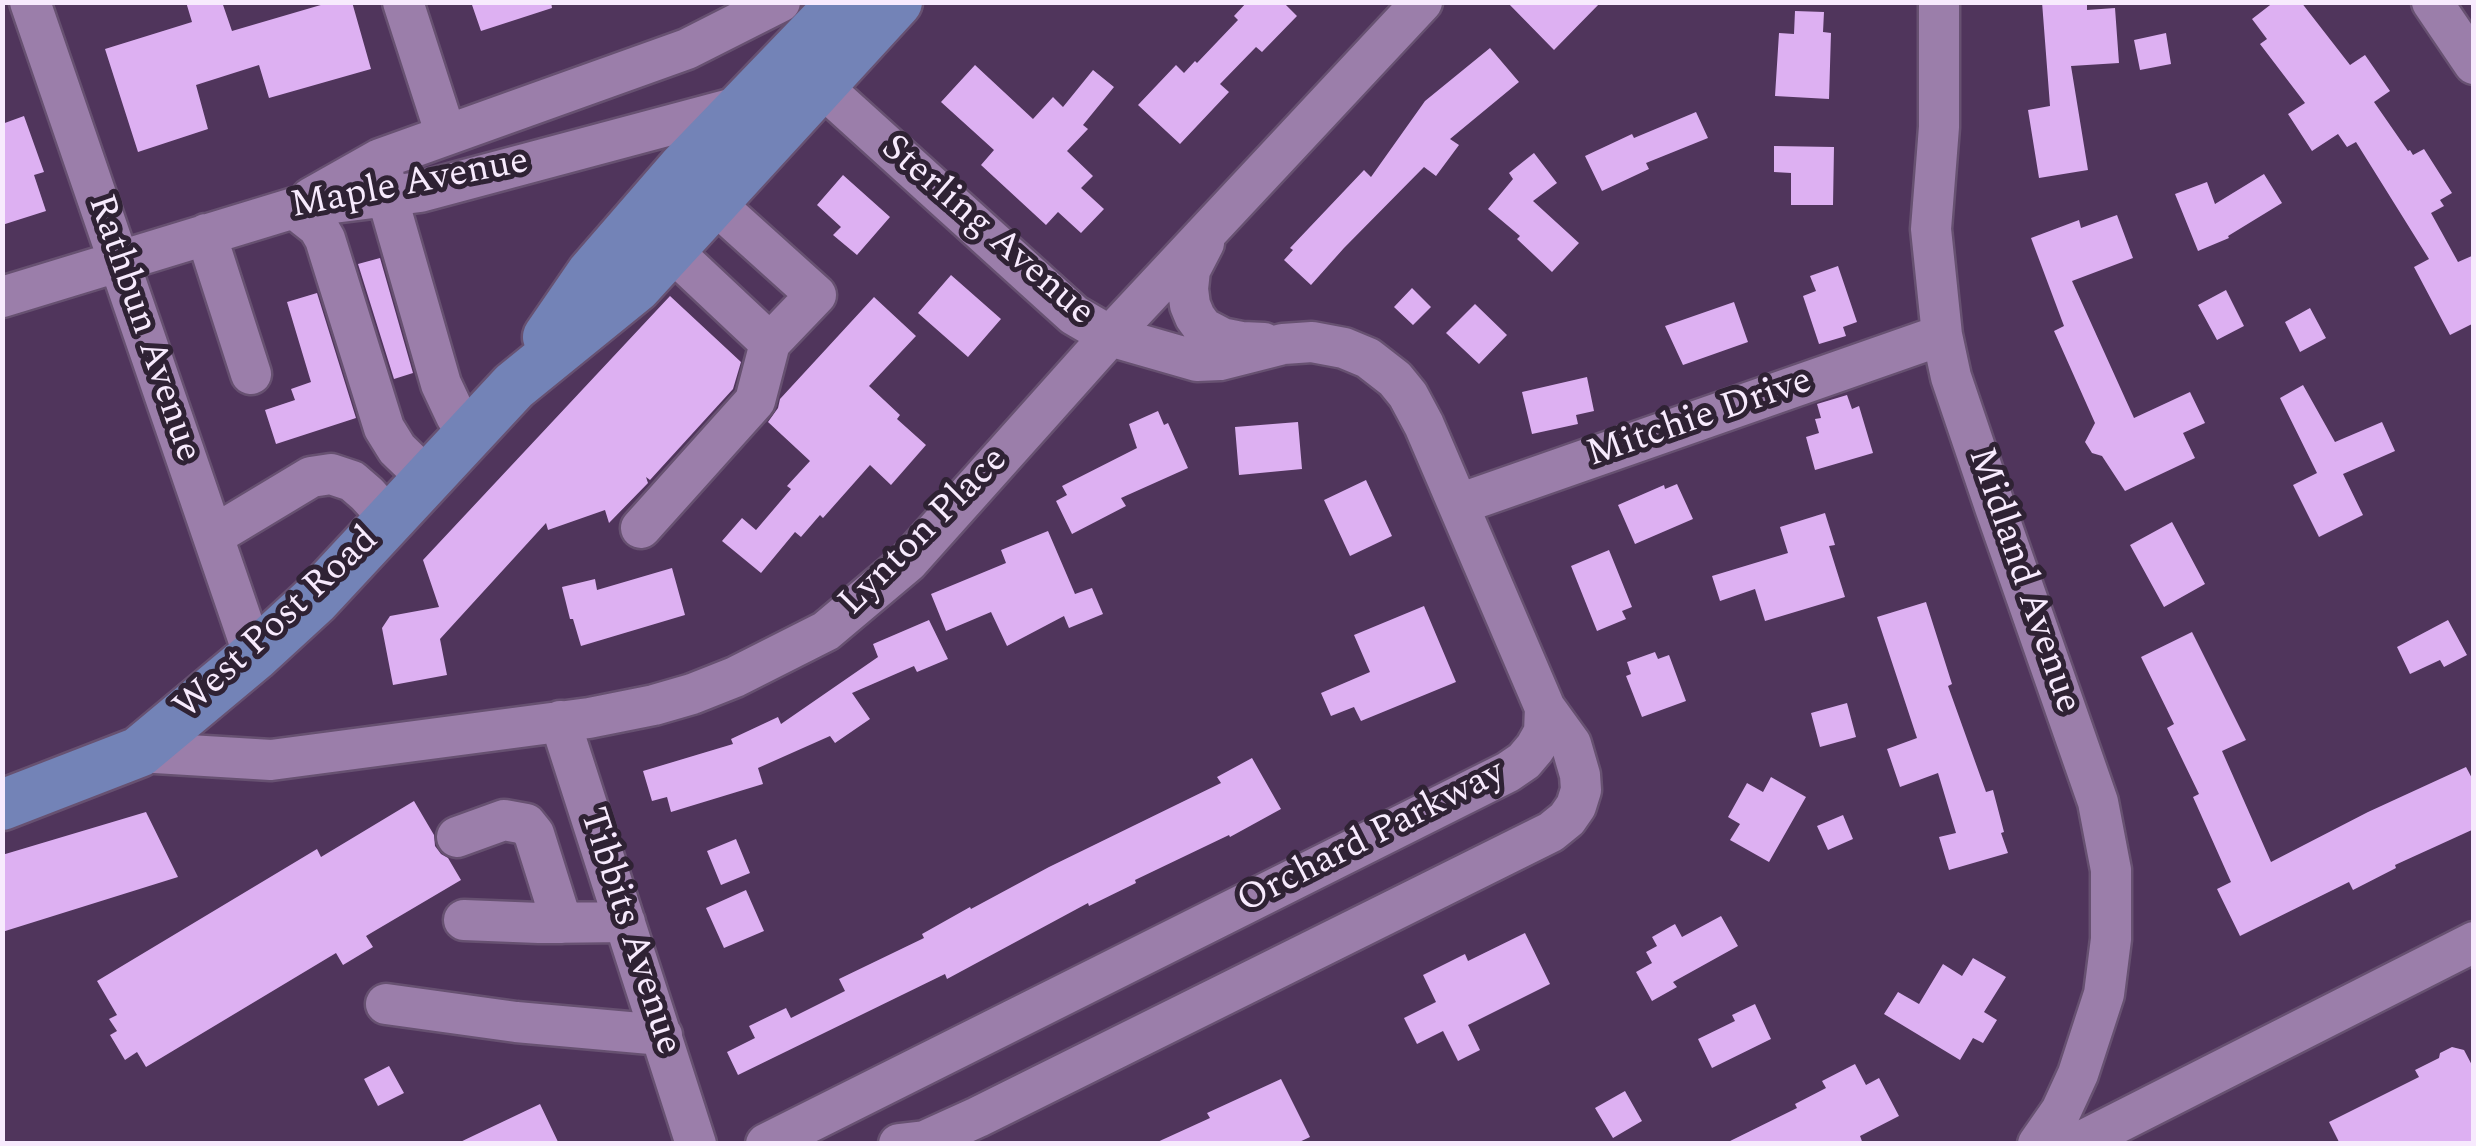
<!DOCTYPE html>
<style>
body{margin:0}
#map{position:relative;width:2476px;height:1146px;overflow:hidden;background:#50355c;font-family:Spectral,serif}
canvas{display:block}
.frame{position:absolute;inset:0;border:5px solid #f7eafd;pointer-events:none}
</style>
<div id="map">
<canvas width="2476" height="1146"></canvas>
<div class="frame"></div>
</div>
<script>
const context = document.querySelector('canvas').getContext('2d');
context.lineJoin = 'round';
function fillPath(path, color) {
  context.fillStyle = color;
  context.fill(path, 'evenodd');
}
function shape(rows) {
  const path = new Path2D();
  for (const r of rows) {
    path.moveTo(r[0], r[1]);
    for (let i = 2; i < r.length; i += 2) path.lineTo(r[i], r[i + 1]);
  }
  return path;
}
function strokePath(path, color, width, dash) {
  context.strokeStyle = color;
  context.lineWidth = width;
  context.lineCap = dash ? 'butt' : 'round';
  context.setLineDash(dash || []);
  context.stroke(path);
}
function label(font, color, halo, rows, align = 'center') {
  context.font = font + ' Spectral,serif';
  context.lineWidth = 10;
  context.setLineDash([]);
  context.textBaseline = 'middle';
  context.strokeStyle = halo;
  context.fillStyle = color;
  for (const [text, x, y, turn = 0] of rows) {
    context.save();
    context.translate(x, y);
    context.rotate((+turn || 0) * Math.PI / 180);
    context.textAlign = isNaN(turn) ? turn : align;
    if (halo) context.strokeText(text, 0, 0);
    context.fillText(text, 0, 0);
    context.restore();
  }
}
const building = shape([
 [186,2,222,2,232,31,331,2,352,2,371,69,269,98,259,65,196,85,208,129,138,152,105,49,192,22],
 [471,2,551,2,552,8,481,31],
 [1247,2,1283,2,1297,16,1262,52,1256,47,1220,84,1229,92,1180,144,1138,105,1176,65,1184,73,1195,61,1197,63,1238,20,1234,16],
 [1507,2,1601,2,1554,50],
 [2042,2,2087,2,2087,10,2115,8,2119,63,2071,66,2088,170,2039,178,2028,110,2050,106],
 [2274,2,2301,2,2350,65,2365,55,2390,91,2374,102,2408,151,2410,150,2413,155,2424,149,2452,193,2440,200,2444,206,2431,213,2458,262,2474,255,2474,323,2450,335,2414,267,2429,259,2356,142,2347,147,2338,134,2312,151,2288,114,2305,103,2260,44,2267,39,2252,19],
 [1795,11,1824,12,1823,32,1831,33,1829,99,1775,96,1779,33,1794,34],
 [2166,33,2171,64,2140,70,2134,40],
 [1490,48,1519,82,1450,139,1459,145,1436,176,1424,167,1344,248,1311,285,1284,260,1293,250,1290,248,1364,170,1371,177,1425,101],
 [975,65,1033,119,1053,97,1063,107,1093,70,1114,87,1083,125,1088,129,1067,151,1093,176,1081,188,1104,209,1081,233,1058,212,1046,225,981,165,994,150,941,102],
 [1696,112,1708,138,1646,163,1649,169,1602,191,1585,156,1632,134,1634,138],
 [24,116,44,172,34,175,46,211,2,225,2,124],
 [1774,146,1834,147,1833,205,1791,205,1791,173,1774,172],
 [1534,153,1557,183,1533,201,1579,243,1552,272,1517,239,1520,236,1488,209,1513,179,1509,173],
 [2264,174,2282,203,2228,236,2229,238,2198,251,2175,194,2207,182,2215,204],
 [843,175,890,217,857,255,833,235,841,227,817,205],
 [2117,215,2133,258,2072,281,2134,418,2190,392,2205,423,2183,433,2195,458,2125,491,2102,456,2092,453,2085,442,2095,423,2054,331,2064,326,2031,238,2079,220,2081,228],
 [380,258,413,373,394,379,358,264],
 [1838,266,1857,322,1843,327,1846,336,1819,344,1803,296,1816,291,1810,276],
 [951,275,1001,319,968,357,918,313],
 [1412,288,1431,307,1413,325,1394,307],
 [2226,290,2244,326,2217,340,2198,305],
 [317,293,356,418,276,444,265,410,295,400,291,389,311,382,287,302],
 [670,296,741,362,733,389,650,480,646,477,648,483,609,523,605,510,548,530,546,523,440,639,447,675,393,685,382,628,390,616,439,607,423,560],
 [874,297,916,336,869,386,900,415,897,419,926,445,891,485,870,465,823,518,820,515,801,537,795,532,761,573,722,541,742,518,756,530,791,489,787,486,810,461,768,422,778,408,780,399],
 [1734,302,1748,342,1683,365,1665,326],
 [1475,304,1507,335,1479,364,1446,333],
 [2310,308,2326,338,2300,352,2285,322],
 [1587,377,1594,411,1576,415,1578,424,1532,434,1522,392],
 [2303,385,2335,442,2382,422,2395,451,2343,474,2363,515,2319,537,2293,485,2317,473,2280,398],
 [1847,395,1852,409,1859,406,1873,453,1815,470,1806,437,1819,433,1815,419,1821,418,1817,404],
 [1158,411,1164,425,1168,423,1188,468,1121,498,1126,506,1072,534,1056,501,1067,495,1062,486,1137,448,1129,424],
 [1298,422,1302,469,1239,475,1235,427],
 [1366,480,1392,536,1350,556,1324,500],
 [1677,484,1693,519,1635,544,1618,505,1664,485,1665,489],
 [1825,513,1835,545,1829,546,1845,597,1765,621,1755,589,1720,601,1712,576,1788,553,1780,527],
 [2172,522,2205,584,2164,607,2130,545],
 [1048,531,1075,594,1092,588,1103,614,1069,628,1064,616,1007,646,991,612,946,631,931,594,1006,563,1001,550],
 [1609,550,1632,607,1622,611,1626,619,1597,631,1571,566],
 [672,568,685,615,581,646,573,619,570,619,562,587,595,579,597,590],
 [1926,602,1952,684,1948,686,1986,792,1993,790,2004,832,2001,833,2008,853,1949,870,1939,837,1956,833,1938,773,1900,787,1887,749,1917,738,1877,617],
 [1424,606,1456,682,1361,721,1354,707,1331,716,1321,693,1370,672,1354,635],
 [929,620,948,659,917,672,914,666,852,693,870,719,835,743,830,736,758,768,763,784,671,812,667,797,652,801,643,771,733,744,731,739,778,717,781,724,878,657,873,644],
 [2448,620,2467,655,2444,667,2440,660,2410,674,2397,647],
 [2192,632,2246,740,2222,751,2271,862,2368,812,2466,767,2474,782,2474,829,2395,865,2396,868,2353,890,2349,882,2240,936,2217,889,2231,882,2193,797,2199,794,2167,728,2174,724,2141,657],
 [1655,652,1658,659,1669,655,1686,701,1642,717,1626,676,1631,674,1627,662],
 [1847,703,1856,737,1820,747,1811,713],
 [1252,758,1281,809,1230,837,1229,835,1135,880,1136,883,1089,906,1088,903,947,979,945,974,738,1075,727,1052,755,1038,749,1026,786,1008,791,1018,845,991,839,979,924,938,922,934,970,907,971,909,1049,867,1221,783,1217,777],
 [1771,777,1806,797,1769,862,1730,840,1740,824,1728,817,1747,783,1763,792],
 [414,801,434,835,435,846,441,854,448,858,461,880,366,936,373,947,343,965,336,953,146,1067,137,1052,125,1060,110,1035,117,1031,109,1019,117,1015,97,981,317,849,321,857],
 [146,812,178,877,2,932,2,855],
 [1843,815,1853,839,1828,850,1817,826],
 [736,839,750,873,721,885,707,851],
 [746,890,764,931,724,948,706,908],
 [1721,916,1738,946,1673,982,1677,987,1652,1001,1636,972,1652,963,1646,952,1657,946,1652,937,1675,924,1682,937],
 [1525,933,1550,984,1468,1025,1480,1050,1458,1061,1443,1031,1417,1044,1404,1018,1436,1002,1423,975,1465,954,1468,961],
 [1973,958,2006,977,1984,1012,1997,1020,1983,1043,1973,1038,1960,1060,1884,1014,1898,992,1919,1004,1943,964,1962,976],
 [1755,1004,1771,1039,1712,1068,1698,1039,1735,1021,1732,1015],
 [2452,1047,2464,1050,2474,1069,2474,1144,2340,1144,2329,1122,2419,1077,2415,1070,2439,1058,2440,1053],
 [1855,1064,1866,1085,1879,1078,1899,1116,1860,1136,1863,1144,1724,1144,1797,1108,1795,1104,1826,1088,1822,1081],
 [389,1066,404,1093,378,1106,364,1079],
 [1281,1079,1310,1137,1295,1144,1153,1144,1210,1118,1207,1113],
 [1625,1091,1642,1121,1613,1138,1595,1108],
 [540,1104,559,1144,456,1144]
]);
const minor = shape([
 [30,2,254,656],
 [403,2,446,135],
 [1939,2,1939,127,1931,229,1942,335,1951,377,1995,507,2098,802,2111,870,2111,939,2104,994,2078,1074,2061,1111,2038,1144],
 [2432,2,2474,64],
 [383,172,387,196,441,384,456,416,470,433],
 [311,198,380,159,687,49,780,2],
 [294,208,318,227,325,239,384,428,397,449,428,479],
 [206,234,251,374],
 [1204,243,1190,270,1188,289,1190,305,1195,317,1203,328,1222,338,1242,342,1264,343],
 [670,249,770,343],
 [2,297,294,208,420,192,820,85,1074,315,1110,336,1197,361,1220,360,1283,344,1312,342,1344,348,1368,358,1395,379,1408,395,1424,425,1545,708,1571,744,1580,775,1581,790,1576,806,1567,819,1551,832,978,1117,925,1141,899,1144],
 [1459,504,1942,335],
 [641,528,755,401,770,343,816,295,713,202],
 [213,536,311,477,331,474,352,481,367,494,390,519],
 [560,721,696,1144],
 [139,752,271,760,589,718,654,705,692,694,735,677,826,631,908,562,1110,336,1422,2],
 [457,837,504,820,526,824,534,834,562,923],
 [464,920,539,923,625,922],
 [386,1004,516,1022,662,1035],
 [766,1144,1508,772,1524,761,1535,748,1544,732,1545,708],
 [2076,1144,2474,942]
]);
const major = shape([
 [548,337,592,273,683,168,843,2],
 [2,805,139,752,254,656,315,600,514,386,636,287,897,2]
]);
const streetNames = [
 ["Maple Avenue",410,186,-11],
 ["Sterling Avenue",986,232,41],
 ["Rathbun Avenue",142,329,71],
 ["Mitchie Drive",1700,420,-19],
 ["Lynton Place",925,533,-45],
 ["Midland Avenue",2022,581,71],
 ["West Post Road",278,625,-43],
 ["Orchard Parkway",1372,839,-27],
 ["Tibbits Avenue",628,932,72]
];
fillPath(building, '#ddb0f2');
strokePath(minor, '#675171', 45);
strokePath(major, '#675171', 55);
strokePath(minor, '#9b7eaa', 40);
strokePath(major, '#7383b7', 50);
label('38px', '#f7eafd', '#2f2234', streetNames);
</script>
